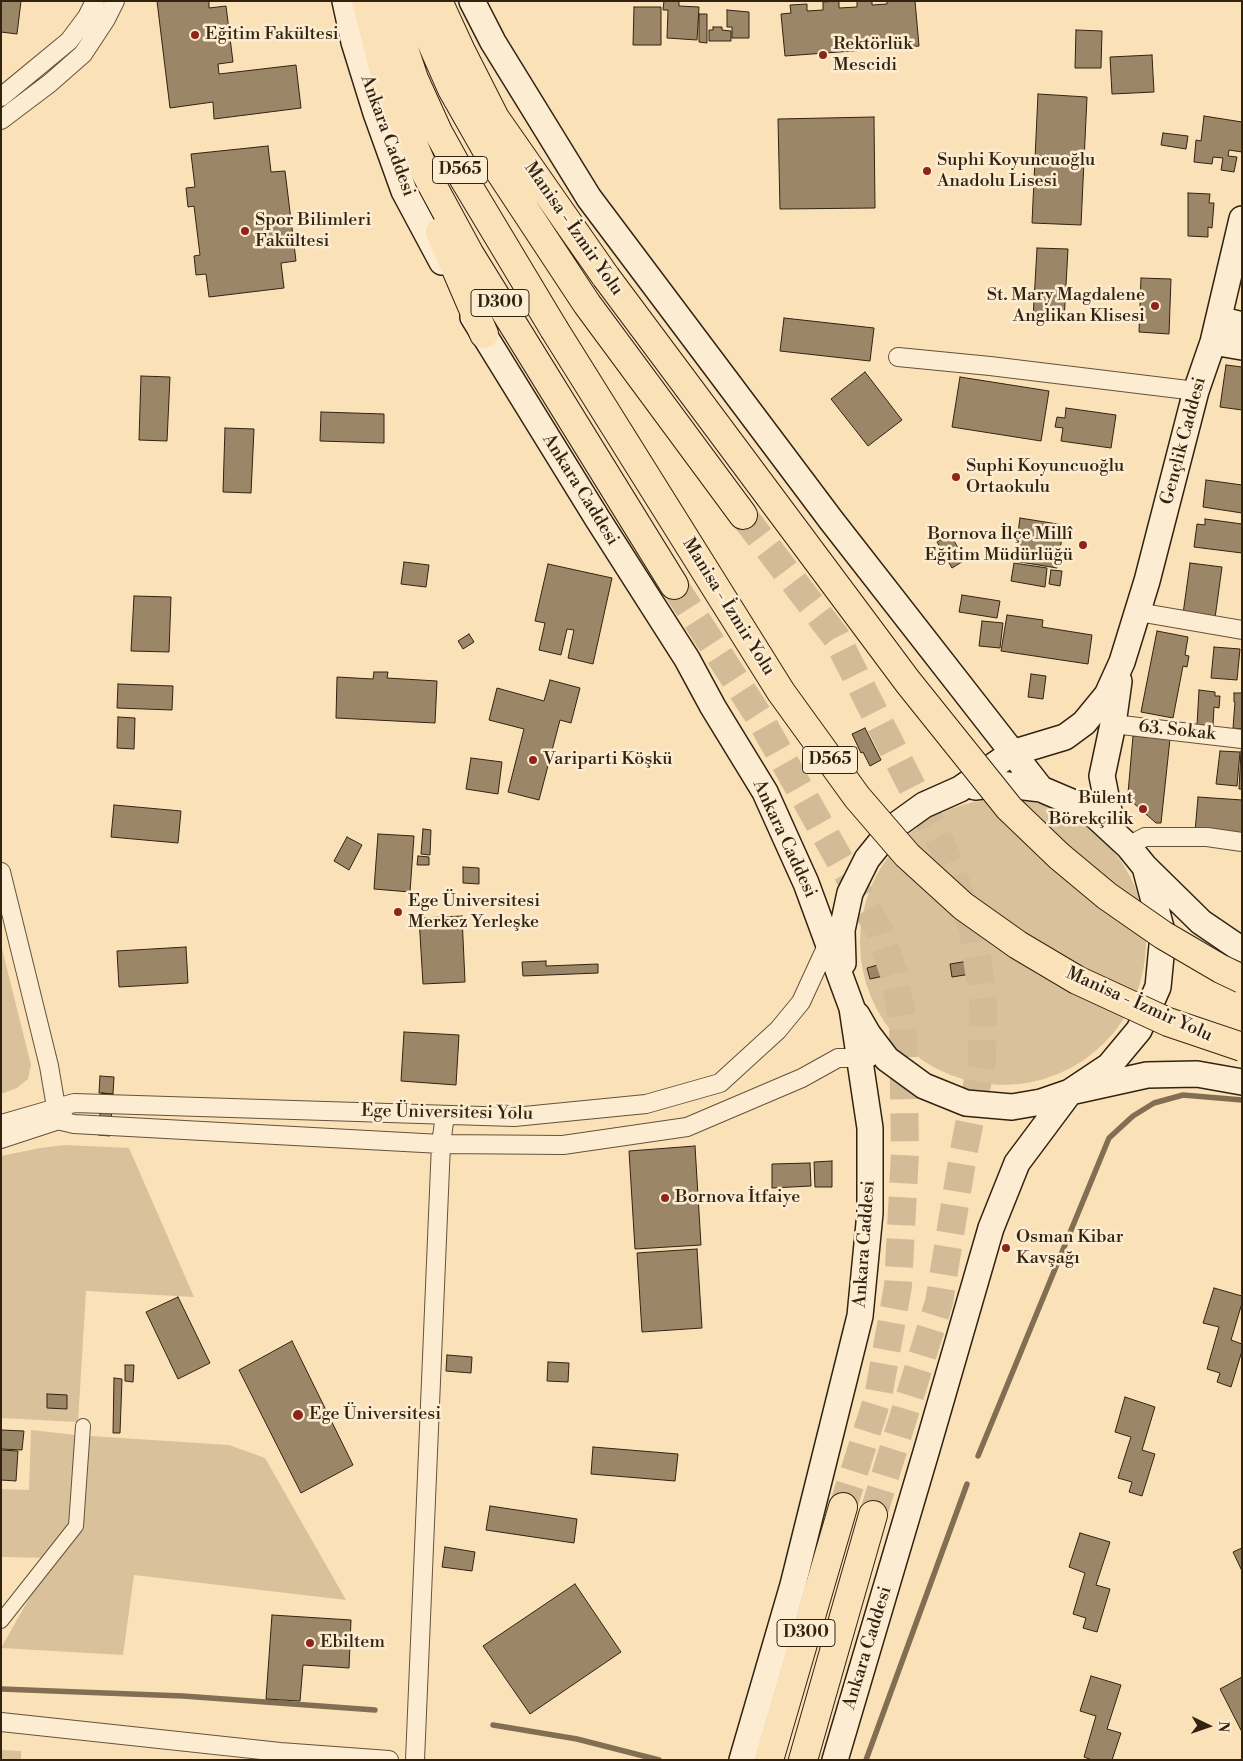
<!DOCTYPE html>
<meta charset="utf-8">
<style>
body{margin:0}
#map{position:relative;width:1243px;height:1761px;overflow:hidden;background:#fbe1b8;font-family:"Libre Bodoni",serif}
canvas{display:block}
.frame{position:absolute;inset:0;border:2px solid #322311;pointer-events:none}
.north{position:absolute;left:1183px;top:1701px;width:50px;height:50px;-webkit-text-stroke:4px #fcecd1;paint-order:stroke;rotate:93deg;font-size:14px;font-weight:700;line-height:20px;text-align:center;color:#322311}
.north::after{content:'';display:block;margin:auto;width:18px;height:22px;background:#322311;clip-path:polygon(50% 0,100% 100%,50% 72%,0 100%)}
</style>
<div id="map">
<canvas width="1243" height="1761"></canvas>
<div class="frame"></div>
<div class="north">N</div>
</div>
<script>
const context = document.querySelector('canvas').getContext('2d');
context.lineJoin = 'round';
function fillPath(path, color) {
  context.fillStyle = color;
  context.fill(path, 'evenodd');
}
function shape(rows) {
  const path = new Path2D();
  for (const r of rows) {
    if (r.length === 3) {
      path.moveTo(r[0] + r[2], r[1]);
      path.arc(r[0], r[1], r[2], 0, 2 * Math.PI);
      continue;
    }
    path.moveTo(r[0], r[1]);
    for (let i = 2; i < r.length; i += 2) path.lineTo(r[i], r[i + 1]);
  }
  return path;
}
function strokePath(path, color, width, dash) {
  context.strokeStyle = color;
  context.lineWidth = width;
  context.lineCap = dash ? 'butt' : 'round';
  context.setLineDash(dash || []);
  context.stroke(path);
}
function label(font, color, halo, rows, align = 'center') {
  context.font = font + ' "Libre Bodoni",serif';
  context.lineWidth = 5;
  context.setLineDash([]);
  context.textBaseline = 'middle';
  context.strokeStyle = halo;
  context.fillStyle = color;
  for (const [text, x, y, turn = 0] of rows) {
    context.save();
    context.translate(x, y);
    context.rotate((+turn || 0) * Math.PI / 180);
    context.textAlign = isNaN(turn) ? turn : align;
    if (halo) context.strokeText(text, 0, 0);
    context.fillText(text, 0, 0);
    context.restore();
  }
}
const green = shape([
 [1003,942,143],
 [1,945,31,1065,28,1079,17,1088,1,1094],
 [65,1145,129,1148,194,1297,86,1291,78,1422,1,1418,1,1156,40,1148],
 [31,1430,75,1435,229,1445,265,1458,346,1600,134,1575,123,1655,1,1648,52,1558,1,1557,1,1489,29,1490],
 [1,1750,21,1751,21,1760,1,1760]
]);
const stream = shape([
 [978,1456,1109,1138,1133,1116,1154,1103,1183,1095,1242,1100],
 [1,1689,183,1696,375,1710],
 [493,1725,577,1739,659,1760],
 [866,1760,967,1484]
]);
const building = shape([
 [1,1,21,1,17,34,1,32,1,1],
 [157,1,209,1,209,8,226,6,233,62,218,64,219,74,296,65,301,108,214,119,213,102,170,108,157,1],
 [664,1,679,1,679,6,699,7,697,40,667,38,668,10,663,10,664,1],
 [839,1,839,8,857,7,857,1,872,1,872,5,887,4,887,1,915,1,919,46,785,56,781,14,791,13,790,5,807,4,807,11,823,10,823,2,839,1],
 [634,7,661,7,661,45,633,45,634,7],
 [727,10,749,12,749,38,732,38,732,27,727,27,727,10],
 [699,14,707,14,707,43,699,42,699,14],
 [713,27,722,27,722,30,731,31,731,41,709,41,709,30,713,30,713,27],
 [1076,30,1102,31,1101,68,1075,68,1076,30],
 [1152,55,1154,92,1112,94,1110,57,1152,55],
 [1038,94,1087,97,1081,225,1032,223,1038,94],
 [1204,116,1242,122,1242,152,1229,150,1228,156,1237,157,1234,172,1221,170,1223,158,1213,157,1212,164,1194,162,1196,140,1201,141,1204,116],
 [874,117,875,208,780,209,778,119,874,117],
 [1163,133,1188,136,1186,149,1161,145,1163,133],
 [268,146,271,172,285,171,296,261,281,263,284,288,209,297,206,274,196,275,194,256,200,255,194,206,188,207,186,188,195,187,191,154,268,146],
 [1188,193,1210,194,1209,203,1214,203,1212,228,1208,227,1208,237,1188,236,1188,193],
 [1037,248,1068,249,1064,321,1033,319,1037,248],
 [1141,278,1171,279,1169,334,1139,332,1141,278],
 [784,318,874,328,870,361,780,351,784,318],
 [1226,365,1242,367,1242,410,1220,407,1226,365],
 [865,372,902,420,868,446,831,399,865,372],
 [141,376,170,377,167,441,139,440,141,376],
 [960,377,1049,391,1041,441,952,427,960,377],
 [1066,408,1116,415,1111,448,1061,441,1063,428,1055,427,1057,417,1065,418,1066,408],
 [321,412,384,414,384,443,320,441,321,412],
 [225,428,254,429,251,493,223,492,225,428],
 [1206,480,1242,485,1242,513,1203,507,1206,480],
 [1020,518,1064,525,1057,568,1014,561,1020,518],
 [1205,519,1242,524,1242,553,1194,547,1197,524,1205,525,1205,519],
 [950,534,965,560,952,568,937,542,950,534],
 [404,562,429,565,426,587,401,584,404,562],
 [1014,563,1047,568,1045,587,1011,581,1014,563],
 [1190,563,1222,567,1215,618,1183,614,1190,563],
 [548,564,612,578,593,664,568,658,574,630,567,629,561,655,539,650,545,623,535,621,548,564],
 [1051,570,1062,571,1060,586,1049,584,1051,570],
 [962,595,1000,601,997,618,959,612,962,595],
 [134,596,171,597,169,652,131,651,134,596],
 [1007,615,1043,620,1042,627,1092,635,1088,664,1001,651,1007,615],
 [982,621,1003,623,1000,648,979,646,982,621],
 [1157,631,1188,637,1185,655,1189,656,1187,667,1183,666,1173,718,1141,712,1157,631],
 [469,634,474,642,463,649,458,641,469,634],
 [1214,647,1240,649,1237,680,1211,678,1214,647],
 [374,672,388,672,387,678,437,681,435,723,336,718,337,677,373,679,374,672],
 [1031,674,1046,676,1043,699,1028,697,1031,674],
 [550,680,580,688,571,723,560,720,539,800,508,792,524,729,489,720,497,688,544,701,550,680],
 [118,684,173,686,172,710,117,708,118,684],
 [1199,690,1215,692,1215,696,1220,696,1219,708,1214,707,1213,726,1197,725,1199,690],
 [1234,693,1242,693,1242,729,1233,728,1235,702,1234,702,1234,693],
 [118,717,135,718,134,749,117,748,118,717],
 [865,728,881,760,870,766,863,752,861,753,852,734,865,728],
 [1133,736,1170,739,1161,823,1156,823,1130,800,1130,793,1128,793,1133,736],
 [1220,751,1240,752,1237,786,1216,784,1220,751],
 [1241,751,1242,751,1242,789,1239,789,1241,751],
 [471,758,502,762,498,794,466,789,471,758],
 [1198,797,1242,800,1242,835,1195,832,1198,797],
 [114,805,181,811,178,843,111,837,114,805],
 [423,829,431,830,430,855,421,854,423,829],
 [378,834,414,836,410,892,374,889,378,834],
 [347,837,362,845,349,870,334,861,347,837],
 [418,856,429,857,429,865,417,865,418,856],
 [463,867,479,868,479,884,463,883,463,867],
 [462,916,465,982,423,984,419,918,462,916],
 [186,947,188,983,119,987,117,951,186,947],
 [546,961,546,966,598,964,598,973,523,976,522,962,546,961],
 [969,961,971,974,952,977,950,964,969,961],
 [885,963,888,975,870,979,867,968,885,963],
 [404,1032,459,1035,456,1085,401,1081,404,1032],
 [100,1076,114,1077,113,1094,99,1093,100,1076],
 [102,1093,113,1094,110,1136,98,1135,102,1093],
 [695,1146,701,1245,635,1249,629,1151,695,1146],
 [832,1161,832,1187,815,1187,814,1162,832,1161],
 [810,1163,811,1186,772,1188,772,1164,810,1163],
 [697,1249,702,1328,642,1332,637,1253,697,1249],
 [1214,1288,1242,1296,1242,1303,1231,1340,1242,1344,1242,1351,1231,1387,1217,1382,1220,1373,1207,1369,1219,1327,1203,1323,1214,1288],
 [178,1297,210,1363,178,1379,146,1312,178,1297],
 [292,1341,353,1465,301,1493,239,1370,292,1341],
 [447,1355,472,1357,471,1373,446,1371,447,1355],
 [548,1362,569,1363,568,1382,547,1381,548,1362],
 [125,1365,134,1365,133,1382,125,1381,125,1365],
 [114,1378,122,1379,120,1433,113,1433,114,1378],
 [47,1394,67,1395,67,1409,47,1408,47,1394],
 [1125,1397,1155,1407,1142,1450,1155,1454,1142,1496,1129,1492,1132,1482,1118,1478,1131,1437,1115,1432,1125,1397],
 [1,1430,24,1431,22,1450,1,1449,1,1430],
 [593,1447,678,1454,675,1481,591,1474,593,1447],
 [1,1450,18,1451,16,1481,1,1480,1,1450],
 [490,1506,577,1519,574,1543,486,1530,490,1506],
 [1080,1533,1110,1542,1096,1585,1110,1589,1097,1632,1083,1628,1086,1618,1073,1614,1085,1573,1069,1567,1080,1533],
 [445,1547,475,1552,472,1571,442,1567,445,1547],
 [1242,1548,1242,1571,1233,1552,1242,1548],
 [575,1584,621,1652,530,1714,483,1646,575,1584],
 [272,1615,351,1620,349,1668,303,1665,300,1701,266,1699,272,1615],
 [1091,1676,1121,1685,1107,1729,1121,1733,1112,1760,1092,1760,1084,1757,1096,1716,1080,1711,1091,1676],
 [1242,1677,1242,1732,1220,1689,1242,1677]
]);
const trunkTunnel = shape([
 [743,515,836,637,944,850,973,930,983,1000,982,1060,963,1155,939,1302,873,1515],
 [674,585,758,715,879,930,894,974,903,1024,905,1152,898,1286,878,1397,843,1507]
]);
const pedestrian = shape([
 [1,1621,76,1526,83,1426]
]);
const minor = shape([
 [1,97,69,41,87,17,95,1],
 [1,120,50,83,83,54,106,19,115,1],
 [898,357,990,366,1196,391],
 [1138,612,1242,630],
 [1113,724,1242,739],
 [1128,846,1145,837,1207,837,1242,842],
 [1,872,49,1066,56,1107],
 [56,1107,51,1111,53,1119,74,1124,441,1144,563,1145,687,1127,802,1078,838,1058,869,1058],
 [1,1124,74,1103,514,1117,646,1104,720,1083,778,1030,801,1002,830,939],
 [1,1139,59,1120,63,1115],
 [1,1722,280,1752,389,1760],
 [415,1760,441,1144,445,1115]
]);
const secondary = shape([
 [345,1,354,42,376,113,404,191,442,262],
 [472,1,493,42,589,198,831,520,1041,789],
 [473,317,597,518,687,659,713,707,765,792,806,883,852,1008,870,1128,870,1213,860,1316,793,1585,742,1760],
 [1219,319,1242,325],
 [1213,342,1242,347],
 [975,787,1000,784,1041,789,1088,809,1128,846,1145,867,1201,922,1242,950],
 [1113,831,1102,776,1113,724,1119,681],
 [843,963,842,930,850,893,867,859,892,828,924,805,960,789,1012,753,1065,737,1084,723,1107,695,1122,662,1147,581,1196,391,1213,342,1242,219],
 [857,1015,868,1034,887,1059,924,1086,966,1103,1012,1107,1041,1102,1070,1092,1147,1075,1197,1074,1242,1082],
 [835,1760,927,1449,991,1228,1017,1163,1070,1092,1109,1066,1139,1030,1158,987,1163,935,1145,867]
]);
const trunk = shape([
 [366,1,387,82,424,170,469,253,674,585],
 [388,1,414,79,438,132,464,179,554,329],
 [415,1,418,12,452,89,494,163,587,304,743,515],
 [438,1,461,51,495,118,606,277],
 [440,232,484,334],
 [769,1760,843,1507],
 [803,1760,873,1515]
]);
const trunkBridge = shape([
 [606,277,908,682,1009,808,1059,856,1107,896,1163,935,1221,969,1242,979],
 [554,329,781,692,857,797,907,855,963,906,1018,945,1077,980,1168,1022,1242,1047]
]);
const markers = [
 [195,35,5,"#8f2418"],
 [823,55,5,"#8f2418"],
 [927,171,5,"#8f2418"],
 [245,231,5,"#8f2418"],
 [1155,306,5,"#8f2418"],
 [956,477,5,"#8f2418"],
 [1083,545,5,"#8f2418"],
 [533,760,5,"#8f2418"],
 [1143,809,5,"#8f2418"],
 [398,912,5,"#8f2418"],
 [665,1198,5,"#8f2418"],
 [1006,1248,5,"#8f2418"],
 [298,1415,6,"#8f2418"],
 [310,1643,5,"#8f2418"]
];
const shields = [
 [460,170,55],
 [500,303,58],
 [830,760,55],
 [806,1633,58]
];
const shieldNames = [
 ["D565",460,170],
 ["D300",500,303],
 ["D565",830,760],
 ["D300",806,1633]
];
const poiNames = [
 ["Eğitim Fakültesi",205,35],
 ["Rektörlük",833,45],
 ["Mescidi",833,66],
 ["Suphi Koyuncuoğlu",937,161],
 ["Anadolu Lisesi",937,182],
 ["Spor Bilimleri",255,221],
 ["Fakültesi",255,242],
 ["St. Mary Magdalene",1145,296,"right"],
 ["Anglikan Klisesi",1145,317,"right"],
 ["Suphi Koyuncuoğlu",966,467],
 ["Ortaokulu",966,488],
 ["Bornova İlçe Millî",1073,535,"right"],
 ["Eğitim Müdürlüğü",1073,556,"right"],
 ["Variparti Köşkü",543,760],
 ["Bülent",1133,799,"right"],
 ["Börekçilik",1133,820,"right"],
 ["Ege Üniversitesi",408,902],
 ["Merkez Yerleşke",408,923],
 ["Bornova İtfaiye",675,1198],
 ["Osman Kibar",1016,1238],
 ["Kavşağı",1016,1259],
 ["Ege Üniversitesi",309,1415],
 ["Ebiltem",320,1643]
];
const streetNames = [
 ["Ankara Caddesi",387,136,70],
 ["Manisa - İzmir Yolu",573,229,55],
 ["Gençlik Caddesi",1184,441,-75],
 ["Ankara Caddesi",580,490,58],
 ["Manisa - İzmir Yolu",728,607,58],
 ["63. Sokak",1177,731,6],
 ["Ankara Caddesi",784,839,65],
 ["Manisa - İzmir Yolu",1139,1005,24],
 ["Ege Üniversitesi Yolu",447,1113,1],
 ["Ankara Caddesi",865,1244,-86],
 ["Ankara Caddesi",868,1648,-73]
];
fillPath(green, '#d9c19c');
strokePath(stream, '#826e53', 5.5);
fillPath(building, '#9b8668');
strokePath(building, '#322311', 1);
strokePath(trunkTunnel, '#d3bb97', 28, [28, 14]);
strokePath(pedestrian, '#64523b', 16);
strokePath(minor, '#64523b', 20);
strokePath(secondary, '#322311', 28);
strokePath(trunk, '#322311', 30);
strokePath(pedestrian, '#fcecd1', 14);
strokePath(minor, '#fcecd1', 18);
strokePath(secondary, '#fcecd1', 25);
strokePath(trunk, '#fbe1b8', 28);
strokePath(trunkBridge, '#322311', 30, []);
strokePath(trunkBridge, '#fbe1b8', 28);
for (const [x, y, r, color] of markers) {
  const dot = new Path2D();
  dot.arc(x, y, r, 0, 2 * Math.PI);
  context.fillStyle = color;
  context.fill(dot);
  strokePath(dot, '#fcecd1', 2);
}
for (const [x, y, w] of shields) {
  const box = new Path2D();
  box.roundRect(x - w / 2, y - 13.5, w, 27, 4);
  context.fillStyle = '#fcecd1';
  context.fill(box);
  strokePath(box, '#322311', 1);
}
label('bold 16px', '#322311', null, shieldNames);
label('18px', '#322311', '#fcecd1', poiNames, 'left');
label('18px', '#322311', '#fcecd1', streetNames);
</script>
